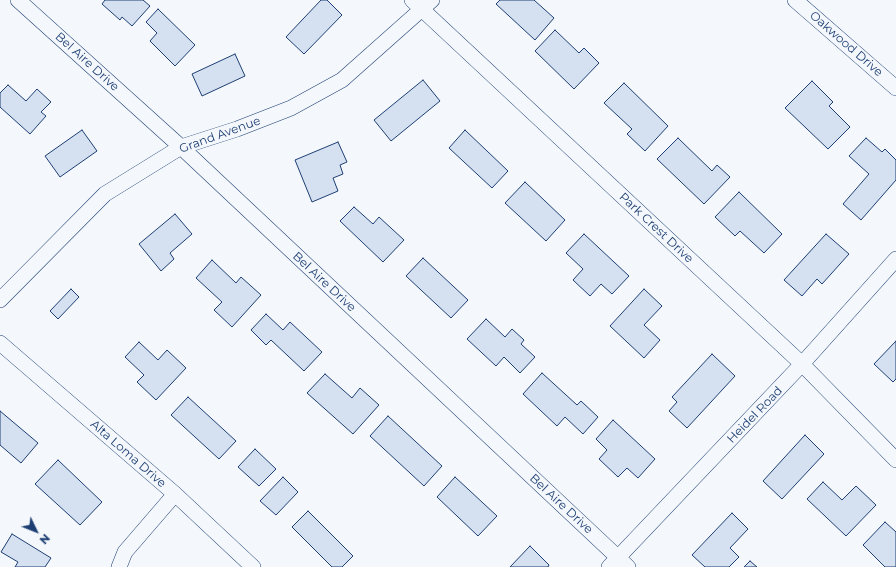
<!DOCTYPE html>
<style>
body{margin:0}
#map{position:relative;width:896px;height:567px;overflow:hidden;background:#f4f7fb;font-family:Montserrat,sans-serif}
canvas{display:block}
.north{position:absolute;left:16px;top:511px;width:40px;height:40px;-webkit-text-stroke:3px #f4f7fb;paint-order:stroke;rotate:133deg;font-size:11px;font-weight:700;line-height:16px;text-align:center;color:#1d3f73}
.north::after{content:'';display:block;margin:auto;width:14px;height:18px;background:#1d3f73;clip-path:polygon(50% 0,100% 100%,50% 72%,0 100%)}
</style>
<div id="map">
<canvas width="896" height="567"></canvas>
<div class="north">N</div>
</div>
<script>
const context = document.querySelector('canvas').getContext('2d');
context.lineJoin = 'round';
function fillPath(path, color) {
  context.fillStyle = color;
  context.fill(path, 'evenodd');
}
function shape(rows) {
  const path = new Path2D();
  for (const r of rows) {
    path.moveTo(r[0], r[1]);
    for (let i = 2; i < r.length; i += 2) path.lineTo(r[i], r[i + 1]);
  }
  return path;
}
function strokePath(path, color, width, dash) {
  context.strokeStyle = color;
  context.lineWidth = width;
  context.lineCap = dash ? 'butt' : 'round';
  context.setLineDash(dash || []);
  context.stroke(path);
}
function label(font, color, halo, rows, align = 'center') {
  context.font = font + ' Montserrat,sans-serif';
  context.lineWidth = 3;
  context.setLineDash([]);
  context.textBaseline = 'middle';
  context.strokeStyle = halo;
  context.fillStyle = color;
  for (const [text, x, y, turn = 0] of rows) {
    context.save();
    context.translate(x, y);
    context.rotate((+turn || 0) * Math.PI / 180);
    context.textAlign = isNaN(turn) ? turn : align;
    if (halo) context.strokeText(text, 0, 0);
    context.fillText(text, 0, 0);
    context.restore();
  }
}
const building = shape([
 [105,0,143,0,150,6,132,26,122,17,120,20,102,4,105,0],
 [321,0,327,0,342,15,304,54,286,37,321,0],
 [500,0,534,0,554,18,535,40,496,4,500,0],
 [158,9,195,45,175,66,150,41,157,33,146,22,158,9],
 [555,30,579,53,584,48,599,63,574,89,535,51,555,30],
 [235,54,245,76,202,96,192,74,235,54],
 [423,80,440,101,391,141,374,120,423,80],
 [812,81,833,102,829,106,850,127,828,149,785,108,812,81],
 [624,83,668,126,645,151,627,134,632,129,604,103,624,83],
 [8,85,26,101,37,89,51,102,41,112,46,116,30,134,0,107,0,93,8,85],
 [82,130,97,151,60,177,45,156,82,130],
 [465,130,508,171,492,188,449,148,465,130],
 [678,138,712,171,717,165,730,177,704,204,657,159,678,138],
 [866,138,882,152,885,149,896,160,896,180,861,220,843,204,869,174,849,156,866,138],
 [338,142,347,162,340,165,343,174,333,178,338,191,312,202,295,160,338,142],
 [525,182,565,220,546,241,505,203,525,182],
 [739,192,782,234,764,253,740,231,735,236,715,217,739,192],
 [354,207,373,224,379,217,404,240,383,262,340,221,354,207],
 [175,214,192,234,170,253,174,259,161,271,139,244,175,214],
 [584,234,629,276,612,294,601,284,590,296,573,280,583,269,566,253,584,234],
 [826,234,849,254,822,284,817,279,802,296,784,280,826,234],
 [423,258,468,300,451,318,406,276,423,258],
 [212,260,236,283,241,277,261,295,232,327,214,310,222,302,196,278,212,260],
 [71,289,79,297,58,319,50,311,71,289],
 [644,289,662,306,644,325,660,340,644,358,610,326,644,289],
 [266,314,283,330,290,322,322,352,304,371,271,340,266,345,251,330,266,314],
 [486,319,505,337,512,329,524,340,521,344,535,357,520,373,504,357,496,366,467,339,486,319],
 [896,341,896,379,893,382,874,364,896,341],
 [139,342,158,360,167,350,186,368,156,400,137,382,144,375,125,357,139,342],
 [712,354,735,376,687,428,669,411,677,402,672,397,712,354],
 [542,373,577,405,581,401,598,417,583,434,565,417,557,426,523,394,542,373],
 [325,374,352,398,360,388,379,405,353,434,307,393,325,374],
 [188,397,236,441,219,459,171,415,188,397],
 [0,411,38,443,21,463,0,445,0,411],
 [388,416,442,466,424,486,370,436,388,416],
 [613,420,655,459,638,478,627,468,618,477,599,459,607,450,596,439,613,420],
 [805,435,824,454,782,499,763,481,805,435],
 [255,449,276,469,259,486,238,467,255,449],
 [58,460,102,502,80,525,35,484,58,460],
 [283,477,298,492,276,515,260,501,283,477],
 [455,477,497,516,478,536,437,497,455,477],
 [823,482,842,500,856,486,876,505,846,536,807,499,823,482],
 [308,511,353,556,342,567,332,567,292,527,308,511],
 [732,513,748,529,730,548,739,557,729,567,705,567,692,555,732,513],
 [885,522,896,532,896,567,885,567,863,545,885,522],
 [12,534,51,558,45,567,15,567,18,562,1,552,12,534],
 [530,546,549,565,548,567,510,567,530,546],
 [750,561,757,567,744,567,750,561]
]);
const minor = shape([
 [18,0,181,147,628,567],
 [412,0,802,364,896,460],
 [795,0,896,88],
 [0,300,105,194,181,147,237,129,291,108,342,80,432,0],
 [0,343,175,494,253,567],
 [119,567,125,552,175,494],
 [609,567,802,364,896,259]
]);
const streetNames = [
 ["Oakwood Drive",846,44,41],
 ["Bel Aire Drive",87,62,42],
 ["Grand Avenue",220,135,-20],
 ["Park Crest Drive",656,228,43],
 ["Bel Aire Drive",324,282,43],
 ["Heidel Road",755,415,-46],
 ["Alta Loma Drive",128,454,41],
 ["Bel Aire Drive",561,504,43]
];
fillPath(building, '#d5e0f0');
strokePath(building, '#1d3f73', 1);
strokePath(minor, '#1d3f73', 16);
strokePath(minor, '#f4f7fb', 15);
label('12px', '#1d3f73', '#f4f7fb', streetNames);
</script>
